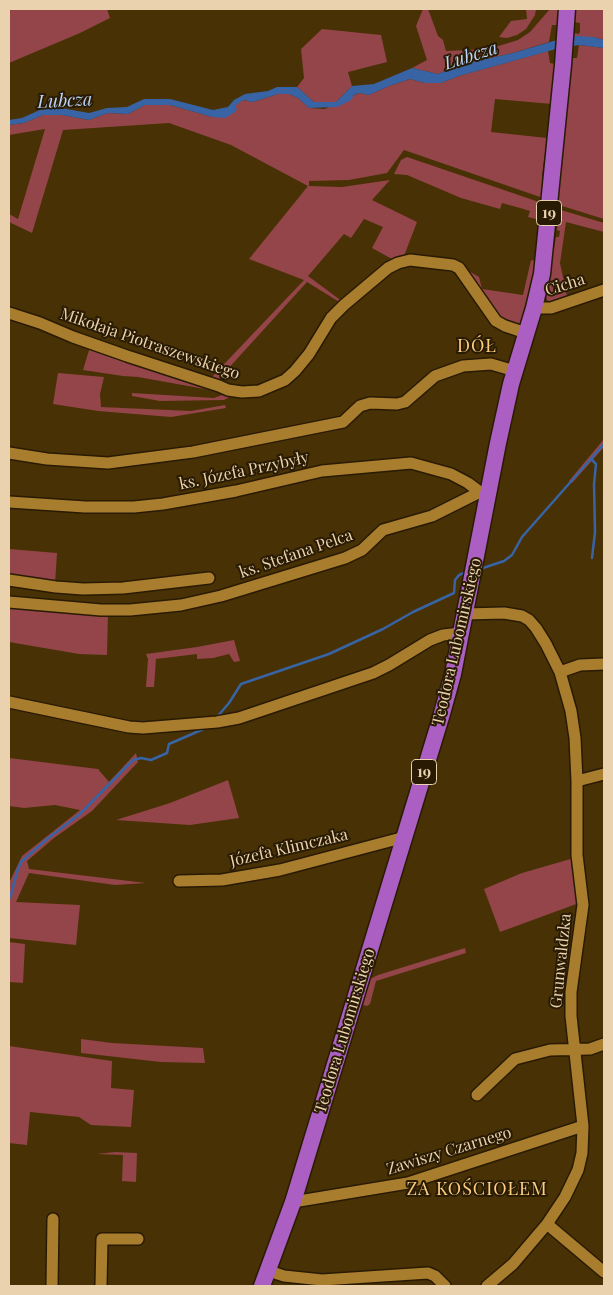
<!DOCTYPE html>
<meta charset="utf-8">
<style>
body{margin:0}
#map{position:relative;width:613px;height:1295px;overflow:hidden;background:#483105;font-family:"Playfair Display",serif}
canvas{display:block}
.frame{position:absolute;inset:0;border:10px solid #ead2ae;pointer-events:none}
</style>
<div id="map">
<canvas width="613" height="1295"></canvas>
<div class="frame"></div>
</div>
<script>
const context = document.querySelector('canvas').getContext('2d');
context.lineJoin = 'round';
function fillPath(path, color) {
  context.fillStyle = color;
  context.fill(path, 'evenodd');
}
function shape(rows) {
  const path = new Path2D();
  for (const r of rows) {
    path.moveTo(r[0], r[1]);
    for (let i = 2; i < r.length; i += 2) path.lineTo(r[i], r[i + 1]);
  }
  return path;
}
function strokePath(path, color, width, dash) {
  context.strokeStyle = color;
  context.lineWidth = width;
  context.lineCap = dash ? 'butt' : 'round';
  context.setLineDash(dash || []);
  context.stroke(path);
}
function label(font, color, halo, rows, align = 'center') {
  context.font = font + ' "Playfair Display",serif';
  context.lineWidth = 4;
  context.setLineDash([]);
  context.textBaseline = 'middle';
  context.strokeStyle = halo;
  context.fillStyle = color;
  for (const [text, x, y, turn = 0] of rows) {
    context.save();
    context.translate(x, y);
    context.rotate((+turn || 0) * Math.PI / 180);
    context.textAlign = isNaN(turn) ? turn : align;
    if (halo) context.strokeText(text, 0, 0);
    context.fillText(text, 0, 0);
    context.restore();
  }
}
const green = shape([
 [9,9,107,9,110,18,80,33,9,63],
 [423,9,428,9,438,36,443,40,446,51,489,49,518,40,530,32,550,9,559,9,558,25,552,25,549,42,513,53,472,62,461,67,448,67,445,71,438,74,412,68,427,60,416,26],
 [526,9,536,9,535,15,526,29,517,35,507,38,499,37,511,21,527,19],
 [574,9,604,9,604,40,594,37,573,37,573,33,579,34,580,31,580,23,574,22],
 [322,29,381,35,387,62,348,72,352,86,336,102,314,102,297,87,304,78,301,49],
 [579,45,604,48,604,219,559,205,557,195,571,58,577,58],
 [548,51,550,63,555,64,552,104,495,99,491,132,547,138,542,176,544,189,543,198,404,150,387,173,349,180,309,181,309,186,342,187,390,180,372,200,417,222,404,256,392,259,372,248,383,227,364,219,351,238,344,234,308,276,343,302,341,303,307,282,216,382,209,380,304,280,249,259,308,186,231,145,169,123,63,130,32,233,9,222,9,214,18,219,45,129,9,135,9,125,24,123,43,115,62,115,89,120,108,113,128,114,145,105,170,105,212,117,243,100,253,102,278,94,289,94,298,98,309,108,325,109,359,93,369,95,389,86,410,79,425,83,441,83,459,76],
 [407,157,542,203,540,220,528,217,530,211,520,208,502,203,500,209,461,198,407,175,394,174,401,160],
 [561,210,604,223,604,232,566,222,560,263,567,296,590,289,551,302,547,300,546,295,556,237,559,237,560,231,557,230,559,212],
 [531,260,536,261,536,264,526,305,519,327,498,319,467,270,479,277,482,289,523,295],
 [90,347,216,391,138,377,123,376,83,370],
 [58,373,104,377,100,394,101,407,191,411,225,405,226,408,171,417,98,411,53,404],
 [132,393,214,398,225,394,231,396,224,400,160,401,132,396],
 [604,439,604,447,572,483,569,481],
 [9,549,57,553,55,584,9,579],
 [9,604,108,613,107,655,79,654,9,642],
 [234,640,240,661,234,662,229,654,213,658,197,659,197,654,156,659,154,687,146,687,148,659,146,654,197,647],
 [136,753,138,762,92,811,54,838,27,861,29,869,146,883,115,885,29,873,16,902,80,905,76,945,9,938,9,883,22,856,80,810,55,805,24,808,9,806,9,758,98,769,109,782],
 [228,780,239,818,190,825,116,820,170,803],
 [574,858,579,903,500,932,484,889,522,873],
 [9,942,25,944,23,983,9,982],
 [465,948,466,953,376,981,370,1004,367,1006,363,1005,370,979,378,975],
 [81,1039,112,1043,203,1048,205,1063,161,1062,81,1053],
 [9,1046,112,1061,111,1088,134,1090,131,1127,91,1125,79,1117,30,1112,27,1145,9,1143],
 [115,1152,137,1153,136,1182,122,1181,123,1155,97,1154]
]);
const water = shape([
 [577,36,594,37,604,40,604,48,579,45,556,49,459,76,441,83,425,83,410,79,389,86,369,95,359,93,354,95,351,100,337,107,309,108,298,98,289,94,278,94,253,102,243,100,235,106,237,109,235,112,225,118,212,117,170,105,145,105,128,114,108,113,89,120,62,115,43,115,24,123,9,125,9,120,22,118,42,109,61,108,89,113,107,108,127,107,144,99,170,99,213,110,228,107,234,100,245,94,268,91,277,87,297,87,314,102,336,102,352,86,374,84,412,68,438,74,445,71,448,67,461,67,472,62,513,53,557,40]
]);
const stream = shape([
 [591,459,596,464,594,484,595,532,592,558],
 [483,568,504,561,512,555,522,537,604,444],
 [217,717,229,703,241,684,329,654,383,629,413,612,454,593,455,580,459,575,464,573],
 [9,898,11,895,17,872,21,862,47,839,80,814,133,760,141,758,151,760,167,753,169,744,206,728]
]);
const minor = shape([
 [534,308,551,308,604,290],
 [9,313,40,323,73,337,127,356,219,386,228,390,242,392,259,391,285,380,295,371,309,354,331,318,344,305,388,268,398,263,410,260,453,265,459,268,496,321,505,326,526,333],
 [9,453,47,459,108,463,193,452,343,422,360,406,370,403,397,404,405,402,435,376,463,366,491,364,515,371],
 [9,502,85,507,134,507,163,504,236,491,322,471,411,463,451,474,468,483,480,492],
 [9,580,56,587,83,589,123,588,209,578],
 [9,602,101,610,130,610,181,605,221,596,345,558,362,550,383,530,432,516,480,492],
 [465,614,504,613,522,616,529,620,536,628,546,644,560,672,571,711,575,738,577,781,577,855,583,905,571,992,571,1016,583,1126,582,1153,578,1170,565,1197,547,1224,513,1264,487,1286],
 [560,672,580,665,604,664],
 [9,702,129,727,143,728,217,722,239,718,373,673,389,665,430,640,443,635,461,633],
 [577,781,604,774],
 [179,881,222,880,280,870,405,837],
 [477,1095,515,1059,550,1050,590,1049,604,1044],
 [293,1202,408,1183,583,1126],
 [547,1224,604,1272],
 [269,1271,284,1276,322,1280,428,1273,435,1276,445,1286],
 [52,1286,53,1219],
 [101,1286,102,1239,138,1239]
]);
const highway = shape([
 [262,1286,293,1202,441,717,453,674,498,443,511,384,534,308,542,274,563,65,567,9]
]);
const shields = [
 [549,213,25],
 [424,772,25]
];
const shieldNames = [
 ["19",549,213],
 ["19",424,772]
];
const streetNames = [
 ["Cicha",565,285,-17],
 ["Mikołaja Piotraszewskiego",150,344,19],
 ["ks. Józefa Przybyły",244,471,-12],
 ["ks. Stefana Pelca",296,554,-19],
 ["Teodora Lubomirskiego",457,642,-77],
 ["Józefa Klimczaka",289,848,-13],
 ["Grunwaldzka",561,961,-84],
 ["Teodora Lubomirskiego",345,1031,-73],
 ["Zawiszy Czarnego",449,1151,-17]
];
const waterNames = [
 ["Lubcza",471,56,-18],
 ["Lubcza",65,101,-3]
];
const neighbourhoodNames = [
 ["DÓŁ",477,346],
 ["ZA KOŚCIOŁEM",477,1189]
];
fillPath(green, '#934549');
fillPath(water, '#3864a6');
strokePath(stream, '#3864a6', 2.5);
strokePath(minor, '#291b03', 14);
strokePath(highway, '#291b03', 19);
strokePath(minor, '#a97d2e', 11);
strokePath(highway, '#ac5fc2', 16);
for (const [x, y, w] of shields) {
  const box = new Path2D();
  box.roundRect(x - w / 2, y - 12.5, w, 25, 4);
  context.fillStyle = '#291b03';
  context.fill(box);
  strokePath(box, '#ead2ae', 1);
}
label('bold 15px', '#ead2ae', null, shieldNames);
label('16px', '#ead2ae', '#291b03', streetNames);
label('italic 18px', '#bcd5fa', '#291b03', waterNames);
context.letterSpacing = '1px';
label('18px', '#fdcd80', '#291b03', neighbourhoodNames);
context.letterSpacing = '0px';
</script>
